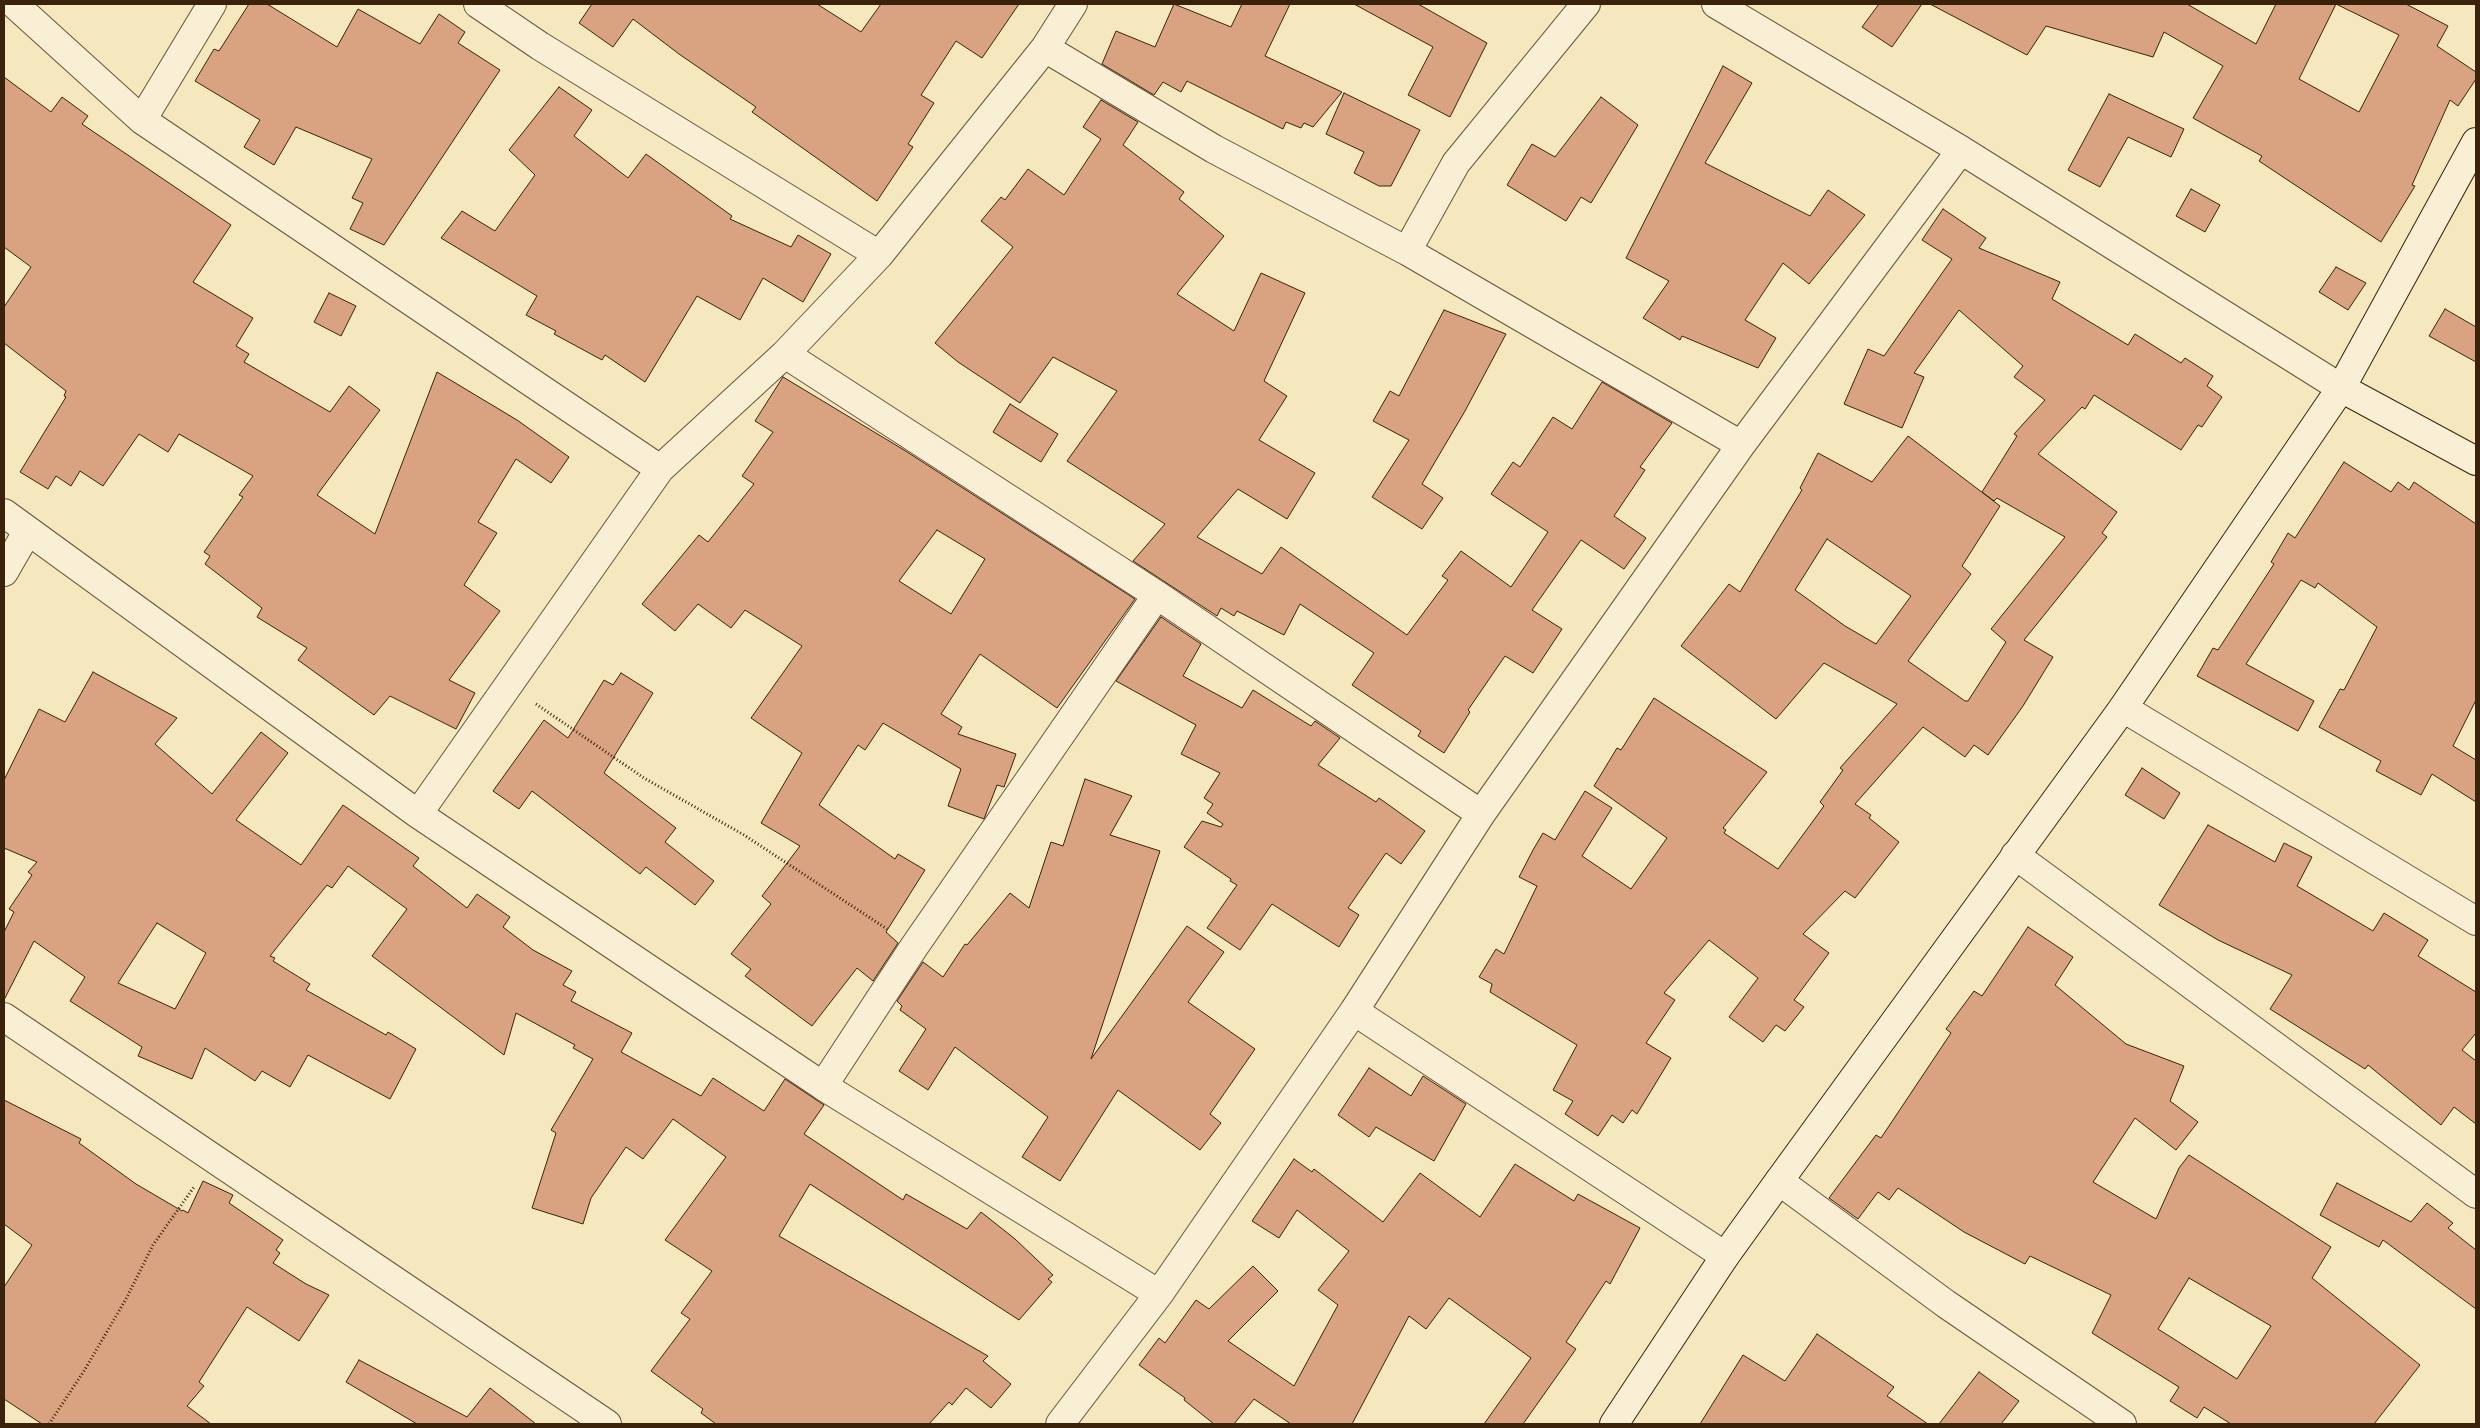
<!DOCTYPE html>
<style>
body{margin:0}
#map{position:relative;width:2480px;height:1428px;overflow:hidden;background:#f5e7be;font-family:"Libre Bodoni",serif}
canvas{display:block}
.frame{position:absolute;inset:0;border:5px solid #3b230b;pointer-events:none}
</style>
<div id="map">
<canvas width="2480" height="1428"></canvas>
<div class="frame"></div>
</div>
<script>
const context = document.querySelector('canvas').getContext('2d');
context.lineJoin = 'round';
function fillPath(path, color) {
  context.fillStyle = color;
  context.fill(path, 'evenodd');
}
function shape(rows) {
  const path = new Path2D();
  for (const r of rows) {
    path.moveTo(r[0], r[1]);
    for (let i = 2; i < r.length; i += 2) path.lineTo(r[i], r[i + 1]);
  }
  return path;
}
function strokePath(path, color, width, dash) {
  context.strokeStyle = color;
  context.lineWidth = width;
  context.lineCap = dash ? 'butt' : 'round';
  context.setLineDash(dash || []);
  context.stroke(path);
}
const building = shape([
 [249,4,267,4,337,47,358,9,420,44,439,14,465,32,458,43,500,70,384,245,350,229,363,203,352,198,372,159,296,127,274,165,244,147,260,120,195,81,214,49,219,51,249,4],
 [592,4,817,4,861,32,881,4,1019,4,982,58,956,41,921,95,934,103,908,144,913,147,877,201,752,112,756,107,679,54,633,19,613,47,579,23,592,4],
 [1174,4,1231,27,1242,4,1290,4,1265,56,1342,92,1313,127,1304,123,1301,128,1286,122,1283,129,1187,81,1181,92,1163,82,1154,95,1102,64,1116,31,1155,47,1174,4],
 [1354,4,1418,4,1487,43,1450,117,1408,95,1433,47,1354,4],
 [1879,4,1922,4,1892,47,1862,27,1879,4],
 [1930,4,2187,4,2256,44,2276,4,2406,4,2448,26,2437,46,2476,72,2476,79,2458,106,2450,100,2412,185,2415,186,2381,242,2259,161,2262,156,2193,118,2223,66,2164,32,2153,57,2046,26,2027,55,1930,4],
 [2336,4,2399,35,2359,112,2299,79,2336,4],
 [1723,66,1752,83,1705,163,1810,216,1828,190,1865,215,1809,284,1783,263,1745,320,1776,338,1758,368,1682,336,1680,340,1643,318,1669,281,1626,258,1723,66],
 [4,77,51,112,62,97,88,116,82,124,231,225,193,282,253,318,236,346,249,354,244,362,330,412,349,386,380,410,317,495,375,534,437,372,517,420,569,457,551,483,516,459,478,522,497,533,464,585,500,611,449,680,475,693,456,729,390,696,374,715,298,660,307,648,257,617,262,608,205,564,210,556,204,552,243,497,239,495,253,476,179,434,168,452,139,434,103,486,80,471,71,486,56,476,48,489,20,472,66,397,64,396,66,391,4,343,4,307,31,267,4,247,4,77],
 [559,87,592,110,574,136,628,178,646,154,732,216,730,219,791,247,798,235,831,254,803,302,763,278,740,320,697,296,645,382,605,355,602,360,554,334,556,331,526,315,537,296,441,238,462,211,495,231,535,175,509,150,559,87],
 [1344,93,1420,130,1391,186,1379,186,1354,173,1364,152,1326,134,1344,93],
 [2109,94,2184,129,2171,157,2128,137,2100,187,2068,170,2109,94],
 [1601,97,1638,125,1591,203,1581,197,1566,221,1507,185,1532,144,1555,157,1601,97],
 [1101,100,1138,122,1123,145,1184,192,1179,199,1224,236,1177,294,1234,331,1261,273,1305,293,1264,381,1287,396,1259,440,1315,473,1287,519,1238,489,1197,537,1262,574,1281,547,1407,635,1448,580,1442,576,1461,551,1511,587,1548,532,1491,494,1513,462,1520,467,1553,417,1572,429,1602,382,1672,423,1640,467,1645,470,1614,516,1646,538,1624,569,1581,540,1532,610,1562,629,1533,673,1505,656,1468,710,1470,712,1444,753,1418,736,1421,731,1352,685,1374,653,1300,604,1284,635,1237,611,1234,616,1221,608,1217,616,1133,561,1165,524,1067,461,1117,391,1053,357,1020,403,958,362,935,343,1013,247,981,221,1001,197,1005,200,1028,169,1064,195,1101,139,1083,127,1101,100],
 [2191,189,2220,205,2205,232,2176,216,2191,189],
 [1943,209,1986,238,1979,248,2060,282,2052,299,2128,345,2135,334,2181,363,2185,358,2213,376,2207,386,2222,397,2202,427,2198,425,2181,450,2094,395,2085,409,2082,407,2038,454,2117,512,2102,533,2107,537,2024,640,2053,657,2023,706,1988,755,1974,745,1965,757,1923,727,1855,804,1871,815,1869,818,1899,842,1855,898,1845,891,1803,934,1829,953,1794,1000,1804,1007,1785,1031,1776,1025,1763,1042,1729,1017,1758,978,1709,940,1664,993,1675,1000,1646,1043,1671,1058,1637,1114,1632,1110,1623,1123,1612,1115,1598,1136,1565,1114,1573,1101,1553,1090,1577,1045,1490,992,1492,984,1479,977,1496,949,1504,954,1537,886,1519,877,1533,850,1543,833,1555,840,1585,791,1612,808,1582,856,1631,889,1667,838,1594,786,1617,748,1621,750,1654,698,1767,772,1723,828,1726,830,1724,833,1778,869,1824,806,1820,802,1843,770,1840,768,1897,704,1824,663,1776,719,1681,646,1729,584,1740,592,1802,490,1800,488,1818,453,1872,482,1908,436,2000,506,1962,566,1971,574,1908,661,1965,701,1968,701,2006,642,1991,629,2065,537,1997,498,1994,501,1982,492,2017,436,2014,434,2045,400,2014,377,2023,366,1959,310,1914,373,1924,377,1902,428,1844,404,1868,349,1884,356,1952,259,1922,240,1943,209],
 [1827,539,1911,596,1876,644,1845,626,1795,590,1827,539],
 [2336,267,2366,283,2348,310,2319,292,2336,267],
 [329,293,356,306,341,336,314,322,329,293],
 [2445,309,2476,327,2476,362,2429,336,2445,309],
 [1444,310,1506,334,1465,411,1422,484,1443,498,1422,529,1372,497,1409,440,1373,421,1390,391,1399,396,1444,310],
 [783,377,904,450,1135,599,1057,708,980,654,941,714,962,727,958,734,1016,754,1004,787,997,785,984,819,948,806,961,769,883,723,865,750,858,745,819,805,895,859,898,854,925,870,886,932,898,943,873,981,857,968,812,1026,745,976,751,969,731,954,771,904,762,896,800,846,761,823,802,753,751,718,802,646,745,610,731,628,698,604,675,631,642,604,699,535,708,542,754,484,742,476,773,432,755,421,783,377],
 [937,530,985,559,951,614,899,581,937,530],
 [1010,404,1058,434,1041,462,993,432,1010,404],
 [2344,462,2391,492,2398,482,2409,490,2414,482,2476,524,2476,700,2453,746,2476,760,2476,802,2432,774,2421,795,2376,771,2381,761,2319,727,2340,689,2344,690,2377,627,2318,583,2315,588,2301,580,2246,664,2314,701,2298,731,2197,676,2213,648,2218,650,2274,564,2271,562,2288,533,2295,538,2344,462],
 [1161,617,1201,644,1183,676,1242,708,1253,690,1311,726,1315,721,1340,738,1318,765,1376,802,1379,798,1425,831,1401,864,1386,853,1348,908,1359,915,1339,947,1272,904,1240,950,1207,928,1237,885,1230,881,1231,879,1184,847,1202,821,1221,827,1223,824,1207,813,1213,804,1204,798,1220,773,1181,754,1196,725,1116,681,1161,617],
 [93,672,177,718,155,744,212,794,261,732,288,753,236,820,301,865,343,805,419,858,413,866,467,908,477,894,510,917,503,927,533,950,572,971,563,985,576,992,571,1001,632,1033,621,1052,701,1096,713,1078,764,1111,785,1079,824,1105,804,1134,903,1200,906,1194,967,1229,981,1212,1015,1239,1053,1275,1048,1279,1052,1282,1019,1320,810,1184,779,1236,988,1356,983,1361,1011,1384,991,1408,966,1388,952,1405,949,1402,929,1424,716,1424,701,1413,703,1409,651,1371,690,1319,681,1313,712,1271,665,1240,726,1157,673,1119,643,1159,626,1147,591,1198,583,1224,532,1208,556,1133,551,1130,593,1059,573,1048,575,1045,516,1013,504,1055,372,956,407,909,348,866,332,888,327,885,270,956,275,958,273,961,310,984,306,990,386,1035,388,1032,416,1049,390,1099,308,1055,290,1087,262,1071,255,1081,205,1048,192,1079,138,1056,142,1047,70,1001,85,977,34,941,4,1000,4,932,14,912,9,909,32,875,28,872,37,862,4,848,4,780,39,709,65,722,93,672],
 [157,923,206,953,175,1009,118,983,157,923],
 [621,673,653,693,604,773,676,828,665,842,714,881,695,905,646,867,640,874,532,791,519,809,493,791,544,720,568,738,604,680,613,685,621,673],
 [2142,768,2180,793,2164,819,2125,795,2142,768],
 [1085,779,1132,796,1110,835,1160,851,1091,1059,1187,926,1224,952,1188,1002,1255,1049,1210,1114,1221,1123,1200,1150,1118,1090,1060,1181,1022,1157,1048,1117,955,1047,928,1090,899,1071,926,1029,900,1010,902,1006,897,1001,923,962,943,977,965,944,967,945,1010,893,1029,908,1051,842,1063,846,1085,779],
 [2208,825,2275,862,2284,843,2312,857,2297,886,2373,931,2384,913,2428,940,2418,956,2476,992,2476,1033,2462,1050,2476,1061,2476,1124,2454,1107,2441,1125,2368,1065,2365,1069,2270,1009,2292,975,2218,940,2159,905,2208,825],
 [2028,927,2073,957,2055,985,2126,1044,2184,1066,2170,1101,2198,1122,2176,1150,2135,1118,2093,1182,2156,1219,2179,1168,2189,1155,2331,1247,2312,1278,2420,1365,2374,1424,2231,1424,2204,1407,2197,1418,2170,1401,2179,1387,2092,1333,2111,1295,2030,1256,2025,1264,1964,1232,1898,1188,1889,1200,1878,1192,1858,1219,1829,1198,1876,1135,1881,1138,1951,1033,1946,1029,1974,991,1982,996,2028,927],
 [2189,1278,2271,1326,2237,1379,2158,1329,2189,1278],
 [1369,1068,1411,1096,1423,1076,1466,1104,1434,1161,1376,1127,1369,1137,1338,1115,1369,1068],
 [4,1100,81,1139,79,1143,136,1184,182,1211,183,1210,188,1213,203,1181,233,1195,229,1203,283,1240,276,1250,280,1253,273,1263,306,1284,329,1295,299,1341,247,1307,199,1382,204,1386,187,1406,211,1424,42,1424,4,1399,4,1287,32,1245,4,1224,4,1100],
 [1294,1159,1312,1172,1314,1169,1383,1222,1420,1173,1480,1217,1515,1164,1574,1201,1578,1194,1640,1228,1610,1284,1606,1281,1566,1342,1576,1349,1523,1424,1484,1424,1531,1358,1449,1298,1426,1329,1409,1316,1352,1424,1291,1424,1254,1399,1234,1424,1214,1424,1184,1400,1185,1398,1139,1365,1159,1338,1165,1343,1196,1300,1209,1309,1253,1266,1278,1291,1228,1341,1294,1386,1338,1305,1318,1290,1349,1251,1297,1210,1279,1238,1252,1221,1294,1159],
 [2337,1183,2411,1222,2427,1203,2453,1223,2448,1228,2476,1250,2476,1309,2383,1240,2379,1247,2320,1215,2337,1183],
 [1817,1334,1894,1387,1887,1396,1928,1424,1700,1424,1743,1355,1785,1381,1817,1334],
 [359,1360,467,1417,490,1388,536,1424,417,1424,346,1382,359,1360],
 [1979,1372,2019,1401,2001,1424,1939,1424,1979,1372]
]);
const path = shape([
 [536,704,644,778,744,835,887,929],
 [49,1424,84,1371,126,1299,153,1245,194,1187]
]);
const street = shape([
 [14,4,142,120,660,469],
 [478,4,540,46,879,255],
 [1716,4,1961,150,2341,388],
 [1045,48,1214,149,1407,251,1741,445],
 [142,120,212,4],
 [1407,251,1456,163,1586,4],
 [785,354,1157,595,1481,814],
 [4,513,418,814,823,1086,1159,1294],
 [4,572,27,532],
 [2123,708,2476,921],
 [418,814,660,469,785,354,879,255,1045,48,1073,4],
 [2015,855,2476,1194],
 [1354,1011,1725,1256],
 [4,1017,607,1424],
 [823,1086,914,947,1157,595],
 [1779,1181,1946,1304,2122,1424],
 [1060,1424,1159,1294,1354,1011,1481,814,1741,445,1961,150]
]);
const secondary = shape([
 [2341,388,2476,461],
 [1614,1424,1725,1256,1779,1181,2123,708,2341,388,2476,142]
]);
fillPath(building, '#d9a381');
strokePath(building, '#3b230b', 1);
strokePath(street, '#6a5438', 30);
strokePath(secondary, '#3b230b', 30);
strokePath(path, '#3b230b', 3, [1, 2.5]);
strokePath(street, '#f8efd5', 28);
strokePath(secondary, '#f8efd5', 28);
</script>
